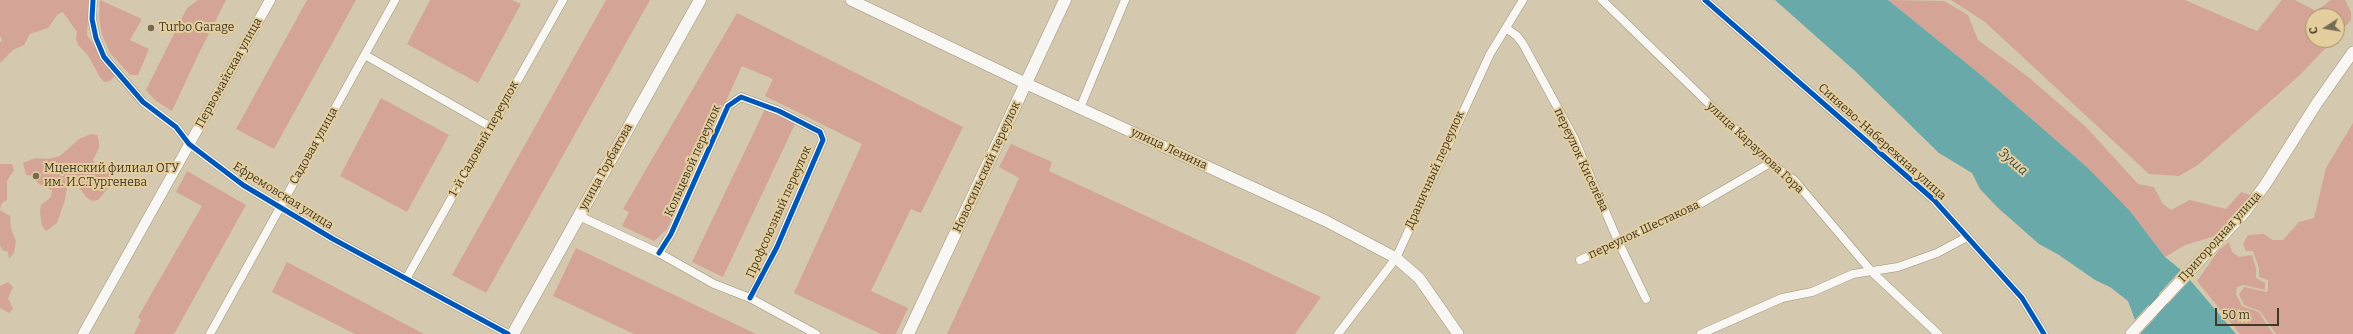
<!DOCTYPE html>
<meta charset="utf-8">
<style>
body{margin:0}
#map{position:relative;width:2353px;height:334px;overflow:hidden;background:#d4c8ae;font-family:Bitter,serif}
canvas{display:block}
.north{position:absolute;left:2305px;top:8px;width:40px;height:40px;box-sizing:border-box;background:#e4ce9e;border:1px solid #a3926e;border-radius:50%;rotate:258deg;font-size:11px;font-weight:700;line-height:16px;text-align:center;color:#413825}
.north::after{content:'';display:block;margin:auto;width:14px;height:18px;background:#746a55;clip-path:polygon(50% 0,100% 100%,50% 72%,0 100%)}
.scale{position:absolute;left:2215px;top:308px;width:64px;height:18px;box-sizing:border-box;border:2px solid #413825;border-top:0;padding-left:5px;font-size:12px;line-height:14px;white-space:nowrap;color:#413825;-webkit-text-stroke:3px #e4ce9e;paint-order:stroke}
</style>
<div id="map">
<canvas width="2353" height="334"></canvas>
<div class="north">С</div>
<div class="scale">50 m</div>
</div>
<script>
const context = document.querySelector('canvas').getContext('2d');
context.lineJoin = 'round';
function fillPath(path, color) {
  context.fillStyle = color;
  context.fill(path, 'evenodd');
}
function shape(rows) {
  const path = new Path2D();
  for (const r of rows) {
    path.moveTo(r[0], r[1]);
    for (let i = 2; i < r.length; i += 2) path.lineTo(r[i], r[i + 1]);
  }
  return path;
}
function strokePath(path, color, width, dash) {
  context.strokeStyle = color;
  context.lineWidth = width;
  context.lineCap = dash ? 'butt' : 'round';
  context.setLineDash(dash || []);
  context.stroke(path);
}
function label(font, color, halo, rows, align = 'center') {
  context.font = font + ' Bitter,serif';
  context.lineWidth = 4;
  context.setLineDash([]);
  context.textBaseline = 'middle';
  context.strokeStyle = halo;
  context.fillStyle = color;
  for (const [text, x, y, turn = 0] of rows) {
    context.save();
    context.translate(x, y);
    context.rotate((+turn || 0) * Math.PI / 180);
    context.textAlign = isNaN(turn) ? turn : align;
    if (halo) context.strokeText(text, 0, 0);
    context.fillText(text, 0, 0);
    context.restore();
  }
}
const green = shape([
 [0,0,89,0,87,35,115,76,110,81,104,82,100,77,87,54,78,45,76,39,77,32,63,12,57,15,48,28,30,34,24,45,13,50,0,63,0,43,2,40,0,36],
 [100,0,142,19,130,40,149,49,138,75,130,75,110,53,102,35,99,17],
 [198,0,226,0,198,55,172,111,156,101,146,90,187,8],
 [307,0,356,0,274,149,236,129],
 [430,0,512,0,521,4,478,83,407,44],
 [606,0,650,0,486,293,452,275],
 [1888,0,1944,1,1968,15,1978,40,2027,76,2086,127,2138,184,2154,187,2163,204,2171,210,2190,200,2226,209,2241,192,2250,195,2240,212,2215,236,2185,245,2165,257,2130,211,2088,168,1981,75],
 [1951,0,2185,0,2257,31,2282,0,2295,0,2316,11,2331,0,2345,0,2351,12,2351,20,2337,35,2337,16,2313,16,2313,40,2333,40,2301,74,2198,165,2179,176,2149,174,1985,22],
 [737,13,963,127,921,213,911,209,871,291,908,308,896,334,881,334,794,293,862,144,765,96,773,79,742,66,667,229,654,241,622,226,629,212,623,209],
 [381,98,449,135,407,212,340,176],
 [765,109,795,124,723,277,692,262],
 [2353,123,2353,334,2276,334,2260,311,2244,305,2239,294,2244,287,2267,292,2268,288,2268,280,2259,277,2259,268,2253,251,2246,251,2243,244,2248,235,2264,234,2273,240,2283,240,2299,222,2314,218,2326,168],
 [91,134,97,135,99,141,99,148,93,160,96,166,108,168,112,173,110,186,98,200,92,201,86,197,78,186,72,184,67,187,65,200,57,223,46,231,42,226,40,212,41,205,51,197,52,190,40,185,32,176,26,175,23,163,35,158,48,159,60,156,79,139],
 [1011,144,1052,162,1049,171,1321,297,1295,334,947,334,1019,178,999,167],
 [0,164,12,164,14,170,7,181,7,200,2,203,0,209],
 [187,171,246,205,174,334,134,334,141,320,138,317,202,206,176,192],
 [0,210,10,216,11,229,16,241,14,253,9,259,8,252,2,250,0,245],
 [2229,242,2232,252,2239,257,2252,255,2256,268,2256,278,2265,283,2265,290,2244,285,2237,287,2236,294,2242,306,2259,312,2273,334,2240,334,2197,281,2219,250],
 [576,248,756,334,634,334,553,296],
 [287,262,424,334,355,334,272,292],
 [8,282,13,287,8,298,13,309,9,313,0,308,0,286]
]);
const water = shape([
 [1775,0,1888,0,1981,75,2088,168,2130,211,2165,257,2181,270,2135,320,2128,301,2110,287,2095,280,2059,255,2039,244,1997,207,1980,189,1972,173,1939,153,1855,71],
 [2190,280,2236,334,2141,334,2141,333]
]);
const pier = shape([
 [2182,269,2135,322,2133,322,2135,320],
 [2190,278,2192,278,2139,334,2139,333]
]);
const river = shape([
 [2139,285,2187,334]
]);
const minor = shape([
 [93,0,92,19,96,38,104,57,143,102,176,127,189,144,243,185,333,239,508,334],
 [1602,0,1770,163,1794,180,1872,272,1938,334],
 [1705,0,1934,200,2022,298,2044,334],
 [1506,28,1517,36,1523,44,1574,138,1618,241,1646,299],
 [365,55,491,127],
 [1080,108,1125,0],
 [579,216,659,253,714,284,750,298,816,334],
 [659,253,671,234,728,106,741,97,779,111,820,132,823,140,777,247,750,298],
 [1580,260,1686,212,1770,163],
 [406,279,563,0],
 [210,334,395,0],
 [1338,334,1396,258,1490,54,1523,0],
 [1701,334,1782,298,1812,292,1853,274,1898,267,1937,253,1967,237]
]);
const tertiary = shape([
 [83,334,270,0]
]);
const secondary = shape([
 [851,0,1027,84,1326,221,1396,258,1419,278,1458,334],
 [2131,334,2245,212,2265,185,2317,103,2353,52]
]);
const primary = shape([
 [513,334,700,0],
 [908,334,1065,0]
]);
const cycleway = shape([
 [93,0,92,19,96,38,104,57,143,102,176,127,189,144,243,185,333,239,508,334],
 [1705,0,1934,200,2022,298,2044,334],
 [659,253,671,234,728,106,741,97,779,111,820,132,823,140,777,247,750,298]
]);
const markers = [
 [151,28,4,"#746a55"],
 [36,176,4,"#746a55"]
];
const poiNames = [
 ["Turbo Garage",159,28],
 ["Мценский филиал ОГУ",44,169],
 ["им. И.С.Тургенева",44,183]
];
const streetNames = [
 ["Первомайская улица",229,73,-61],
 ["1-й Садовый переулок",484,139,-61],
 ["Синяево-Набережная улица",1882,142,42],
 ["Садовая улица",314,146,-61],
 ["улица Караулова Гора",1755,148,43],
 ["улица Ленина",1169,149,25],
 ["переулок Киселёва",1581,160,65],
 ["Кольцевой переулок",693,161,-66],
 ["улица Горбатова",606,167,-61],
 ["Новосильский переулок",987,167,-65],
 ["Драничный переулок",1435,170,-66],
 ["Ефремовская улица",283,196,32],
 ["Профсоюзный переулок",779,212,-66],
 ["переулок Шестакова",1644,230,-25],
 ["Пригородная улица",2220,237,-48]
];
const waterNames = [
 ["Зуша",2013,162,41]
];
fillPath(green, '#d4a596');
fillPath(water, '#69a9a9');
fillPath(pier, '#d4c8ae');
strokePath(river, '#69a9a9', 15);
strokePath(minor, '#9c937f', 9);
strokePath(tertiary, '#9c937f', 11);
strokePath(secondary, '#9c937f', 12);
strokePath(primary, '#9c937f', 13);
strokePath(minor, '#f9f7f3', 8);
strokePath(tertiary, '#f9f7f3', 10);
strokePath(secondary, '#f9f7f3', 11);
strokePath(primary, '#f9f7f3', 12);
strokePath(cycleway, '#0057b8', 5);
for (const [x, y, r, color] of markers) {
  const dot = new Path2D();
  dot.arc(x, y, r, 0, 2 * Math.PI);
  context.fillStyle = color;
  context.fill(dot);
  strokePath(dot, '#e4ce9e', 1.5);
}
label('12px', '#413825', '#e4ce9e', poiNames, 'left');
label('12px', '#413825', '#e4ce9e', streetNames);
label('italic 13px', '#2f4d51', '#e4ce9e', waterNames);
</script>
